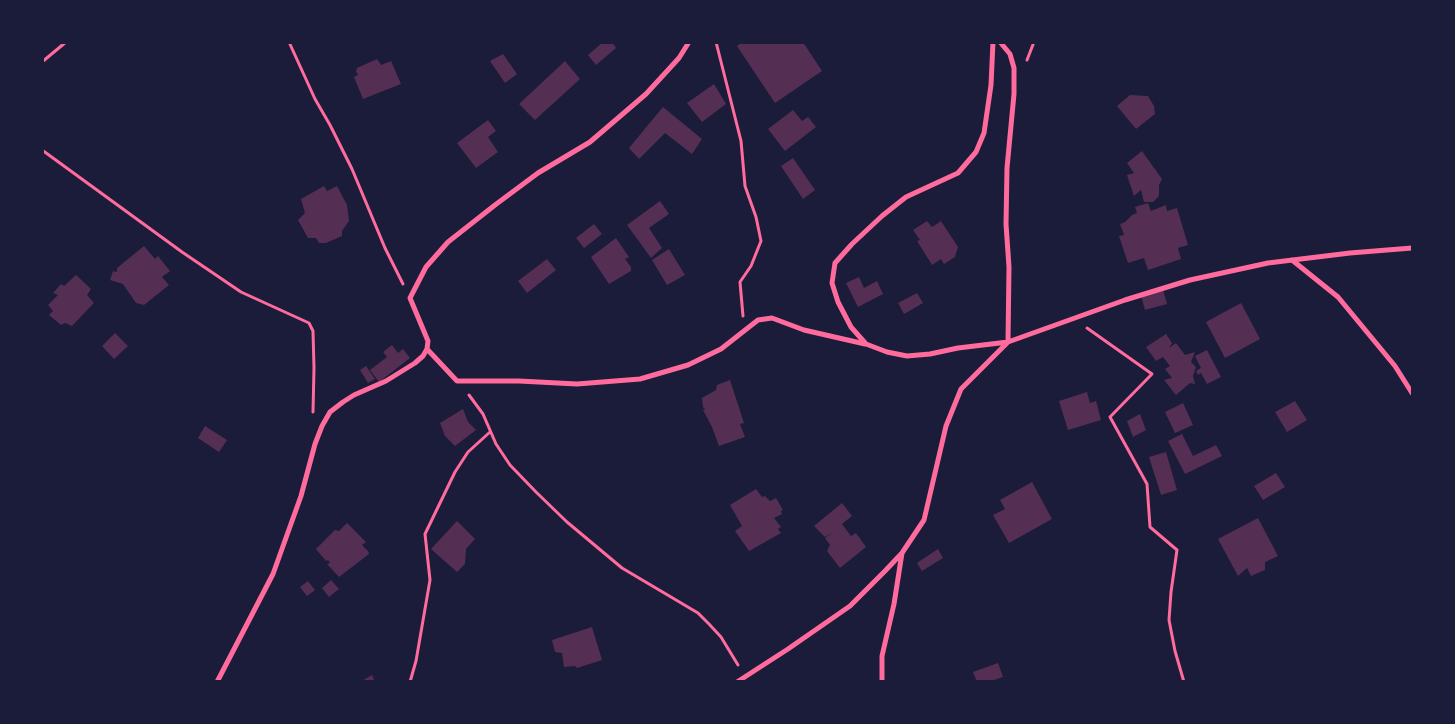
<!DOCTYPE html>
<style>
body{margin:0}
#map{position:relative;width:1455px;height:724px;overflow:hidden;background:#1b1b3a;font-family:"Fira Sans",sans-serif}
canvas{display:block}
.frame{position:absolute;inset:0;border:44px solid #1b1b3a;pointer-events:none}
</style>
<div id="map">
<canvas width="1455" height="724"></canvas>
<div class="frame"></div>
</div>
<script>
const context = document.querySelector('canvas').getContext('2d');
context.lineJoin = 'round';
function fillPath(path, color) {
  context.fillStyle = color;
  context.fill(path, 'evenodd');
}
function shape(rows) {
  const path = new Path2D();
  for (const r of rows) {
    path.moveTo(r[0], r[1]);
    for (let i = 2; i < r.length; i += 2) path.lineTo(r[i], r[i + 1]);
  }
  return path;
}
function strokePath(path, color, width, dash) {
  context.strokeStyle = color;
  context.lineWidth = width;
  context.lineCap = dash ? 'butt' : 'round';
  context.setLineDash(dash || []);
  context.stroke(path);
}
const building = shape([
 [603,42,612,42,616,48,596,65,588,55],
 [742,42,803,42,822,71,775,103,737,46],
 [503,54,517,74,505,83,490,61],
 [377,59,381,65,391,61,401,84,363,99,354,77,358,75,356,71,357,68],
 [565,61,580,79,535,120,519,104],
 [714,84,726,104,702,122,687,103],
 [1130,95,1148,96,1154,106,1155,114,1136,129,1117,106],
 [663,107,702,139,692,154,665,133,639,159,629,148],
 [793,110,802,121,808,117,816,127,785,151,768,129],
 [488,120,496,131,488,137,498,152,476,168,457,143],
 [1142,151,1162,179,1159,185,1159,196,1153,202,1144,202,1141,190,1134,196,1127,175,1134,173,1127,163],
 [793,158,815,190,803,199,781,166],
 [324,186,327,191,337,186,347,205,349,221,342,231,342,236,326,243,319,243,316,238,308,238,298,220,305,213,301,199],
 [660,201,669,214,649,228,662,248,651,258,627,225],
 [1148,203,1151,211,1166,205,1167,211,1177,208,1188,245,1178,248,1181,259,1148,270,1144,258,1128,263,1119,236,1124,235,1120,224,1125,222,1132,215,1137,213,1135,207],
 [927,221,932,227,941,221,958,247,955,257,944,264,941,259,932,265,917,241,920,240,913,230],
 [594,224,602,234,584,248,576,238],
 [616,238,629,257,625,259,631,267,631,271,609,284,591,257],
 [144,246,155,259,158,256,170,271,162,277,169,285,144,305,136,303,123,284,110,280,113,271,117,272,117,268],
 [669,249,685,275,667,285,652,260],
 [547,259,556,270,527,293,518,281],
 [76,275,91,289,87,295,94,303,72,326,65,323,61,325,49,315,53,311,48,305,58,295,53,293,61,284,64,286],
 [859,277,864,288,877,281,883,294,858,307,846,283],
 [1163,290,1167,304,1145,310,1141,296],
 [917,293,923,303,904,314,898,303],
 [1241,303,1260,339,1225,358,1206,322],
 [115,333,128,346,114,359,102,346],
 [1166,334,1172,343,1169,348,1176,343,1185,355,1195,352,1191,362,1196,367,1193,376,1195,384,1190,383,1176,395,1164,380,1172,378,1165,369,1170,366,1163,357,1156,361,1146,347],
 [392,345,398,353,403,349,410,358,379,382,370,370,387,357,383,352],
 [1207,350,1221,377,1207,384,1201,373,1198,375,1196,371,1201,368,1195,356],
 [366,366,375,379,368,383,360,370],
 [730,380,744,423,740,424,745,437,719,446,712,427,703,410,705,409,703,407,702,398,716,390,717,385],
 [1087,392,1090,403,1096,401,1101,420,1068,430,1059,401],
 [1295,401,1307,420,1287,432,1275,412],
 [1183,403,1193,425,1175,433,1165,412],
 [463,409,468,422,476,430,455,446,445,436,440,423],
 [1140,414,1146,430,1133,437,1127,421],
 [205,426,227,440,219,452,198,438],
 [1182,434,1193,456,1216,445,1222,456,1185,474,1168,441],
 [1166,452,1177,490,1161,495,1149,457],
 [1276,473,1285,487,1263,500,1254,486],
 [1032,482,1052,519,1009,543,993,515,1005,509,1000,500],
 [756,489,762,497,765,496,770,501,776,498,783,510,781,511,782,514,774,518,781,527,778,529,781,533,749,551,735,531,742,526,730,505],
 [842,503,852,516,842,524,851,536,856,533,866,547,840,568,827,551,830,545,825,538,832,533,825,537,814,526],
 [1258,518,1278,556,1265,562,1265,570,1251,576,1247,568,1238,576,1218,539],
 [457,521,475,539,466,549,465,564,457,572,431,549],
 [347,523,366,542,362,545,368,551,369,554,339,577,327,564,330,563,328,560,326,561,316,549,335,530,339,531],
 [938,549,943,558,922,571,917,563],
 [331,580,339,589,329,597,322,588],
 [308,581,315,590,307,596,300,587],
 [592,627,602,660,577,668,575,666,564,667,562,653,555,652,552,640],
 [998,663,1003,677,988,682,977,682,973,672],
 [372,675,375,682,360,682]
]);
const path = shape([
 [289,42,315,99,330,125,352,169,385,248,403,284],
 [716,42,741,141,745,186,756,217,761,241,751,266,740,282,743,316],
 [1027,60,1034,42],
 [42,62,66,42],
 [42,150,182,252,241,292,309,323,313,331,314,368,313,412],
 [1087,328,1152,374,1110,417,1147,484,1150,527,1177,550,1171,592,1169,620,1175,651,1184,682],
 [469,395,483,414,496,444,510,465,536,492,567,522,622,568,698,613,709,624,721,637,738,665],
 [410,682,416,661,430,580,425,534,455,472,468,452,490,432]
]);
const minor = shape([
 [993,42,991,85,984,133,976,152,958,173,906,197,882,216,852,244,835,263,832,283,838,302,851,327,866,344,887,352,907,356,930,354,958,348,1008,342,1009,267,1006,224,1007,168,1014,94,1014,68,1010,54,1000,42],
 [1292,260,1338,297,1395,366,1412,393],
 [427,349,457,381,519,381,577,384,640,379,688,365,721,349,758,320,772,318,804,330,865,344],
 [217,682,273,574,301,496,315,444,322,426,330,412,343,402,354,395,386,381,415,363,423,356,427,349,428,341,410,298,426,267,448,242,495,205,538,173,590,142,646,94,679,58,689,42],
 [737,682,788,649,850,606,885,571,902,553,924,520,946,426,961,389,1008,342,1125,300,1190,280,1268,263,1350,253,1412,248],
 [882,682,882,656,894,604,902,553]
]);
fillPath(building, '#542f53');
strokePath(path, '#ff6b9d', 3);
strokePath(minor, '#ff6b9d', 5);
</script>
